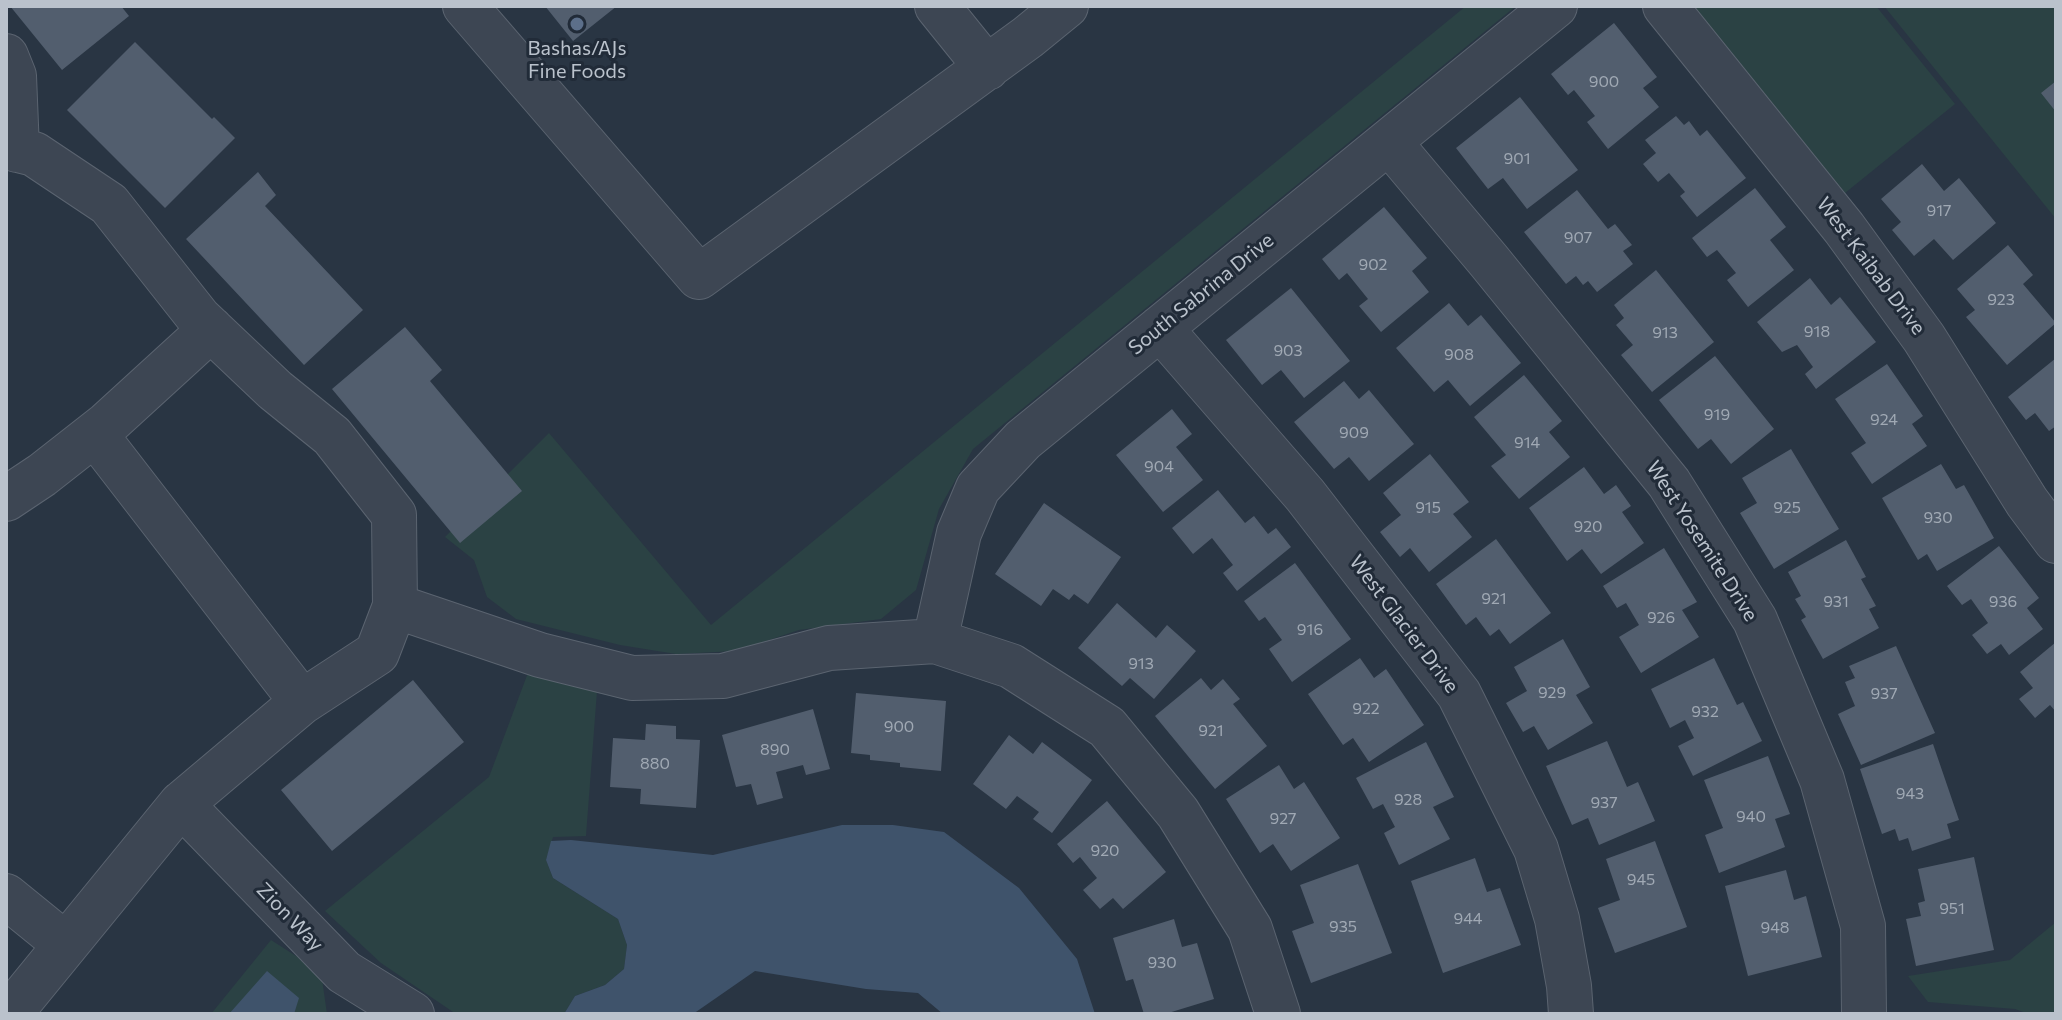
<!DOCTYPE html>
<style>
body{margin:0}
#map{position:relative;width:2062px;height:1020px;overflow:hidden;background:#293543;font-family:Commissioner,sans-serif}
canvas{display:block}
.frame{position:absolute;inset:0;border:8px solid #bac2cc;pointer-events:none}
</style>
<div id="map">
<canvas width="2062" height="1020"></canvas>
<div class="frame"></div>
</div>
<script>
const context = document.querySelector('canvas').getContext('2d');
context.lineJoin = 'round';
function fillPath(path, color) {
  context.fillStyle = color;
  context.fill(path, 'evenodd');
}
function shape(rows) {
  const path = new Path2D();
  for (const r of rows) {
    path.moveTo(r[0], r[1]);
    for (let i = 2; i < r.length; i += 2) path.lineTo(r[i], r[i + 1]);
  }
  return path;
}
function strokePath(path, color, width, dash) {
  context.strokeStyle = color;
  context.lineWidth = width;
  context.lineCap = dash ? 'butt' : 'round';
  context.setLineDash(dash || []);
  context.stroke(path);
}
function label(font, color, halo, rows, align = 'center') {
  context.font = font + ' Commissioner,sans-serif';
  context.lineWidth = 6;
  context.setLineDash([]);
  context.textBaseline = 'middle';
  context.strokeStyle = halo;
  context.fillStyle = color;
  for (const [text, x, y, turn = 0] of rows) {
    context.save();
    context.translate(x, y);
    context.rotate((+turn || 0) * Math.PI / 180);
    context.textAlign = isNaN(turn) ? turn : align;
    if (halo) context.strokeText(text, 0, 0);
    context.fillText(text, 0, 0);
    context.restore();
  }
}
const green = shape([
 [1466,6,1516,6,973,449,939,509,916,590,881,619,799,630,736,651,676,654,620,645,516,619,487,597,474,560,445,537,549,433,711,625],
 [1693,6,1876,6,1955,104,1845,193],
 [1884,6,2056,6,2056,219],
 [529,670,597,691,586,836,553,837,546,860,553,878,618,919,627,945,624,969,605,985,575,996,564,1014,456,1014,381,963,325,911,489,777],
 [2056,922,2056,1014,2029,1014,2015,1009,1928,1002,1908,976,2010,960],
 [271,940,321,972,327,1014,211,1014]
]);
const water = shape([
 [842,825,893,825,944,832,1019,888,1077,959,1095,1014,943,1014,918,993,866,989,755,971,693,1014,564,1014,575,996,605,985,624,969,627,945,618,919,553,878,546,860,551,841,571,840,713,855],
 [267,971,299,998,294,1014,229,1014]
]);
const building = shape([
 [10,6,121,6,129,16,62,70],
 [545,6,617,6,573,41],
 [1614,23,1657,77,1643,88,1659,107,1608,149,1587,122,1595,116,1574,90,1568,95,1551,74],
 [135,42,212,119,214,117,235,138,165,208,67,110],
 [2056,81,2056,112,2041,93],
 [1520,97,1578,170,1527,209,1503,178,1488,189,1456,148],
 [1676,116,1684,125,1689,121,1700,136,1707,130,1746,178,1697,217,1680,196,1685,192,1669,173,1658,182,1643,164,1656,153,1645,140],
 [1922,164,1944,191,1959,178,1996,223,1953,260,1934,239,1914,256,1892,230,1901,222,1881,199],
 [258,172,276,195,265,206,363,310,304,365,186,239],
 [1755,188,1786,227,1770,240,1794,270,1748,307,1727,280,1736,273,1717,250,1707,257,1692,238],
 [1577,190,1608,229,1615,224,1632,245,1623,251,1633,264,1597,292,1588,281,1583,285,1576,276,1566,284,1524,232],
 [1384,207,1427,258,1412,271,1429,292,1381,332,1359,306,1368,299,1347,273,1339,280,1322,259],
 [2008,245,2033,275,2023,284,2056,323,2007,365,1966,317,1975,310,1957,289],
 [1656,270,1714,342,1652,392,1621,355,1633,345,1616,325,1624,318,1614,305],
 [1810,278,1831,305,1840,297,1876,342,1816,389,1805,374,1813,367,1797,345,1782,352,1757,322],
 [1291,288,1350,361,1304,398,1281,370,1262,385,1226,340],
 [1449,303,1468,326,1481,315,1521,363,1470,406,1448,380,1434,392,1396,348],
 [405,327,442,370,430,381,522,491,460,543,332,389],
 [1715,356,1774,429,1731,464,1711,439,1698,449,1659,400],
 [2056,358,2056,426,2049,431,2035,413,2026,420,2008,397],
 [1887,364,1923,416,1912,424,1927,446,1872,484,1851,453,1866,443,1835,399],
 [1524,375,1562,421,1549,432,1570,457,1519,499,1491,466,1506,455,1474,417],
 [1344,381,1359,399,1369,390,1414,444,1369,481,1349,457,1334,469,1294,422],
 [1172,409,1192,434,1176,447,1203,480,1163,512,1116,455],
 [1791,449,1839,529,1774,569,1740,513,1757,503,1742,478],
 [1430,454,1469,502,1453,514,1472,537,1429,572,1410,548,1400,557,1380,532,1401,515,1383,493],
 [1941,464,1956,489,1964,485,1994,538,1937,571,1927,554,1918,560,1882,498],
 [1584,467,1604,494,1616,485,1631,506,1622,512,1644,543,1601,574,1582,549,1567,561,1529,508],
 [1218,490,1245,523,1254,516,1268,534,1276,528,1291,547,1237,591,1223,573,1233,565,1212,538,1193,554,1172,528],
 [1044,503,1121,557,1088,604,1074,594,1069,600,1053,589,1041,606,995,574],
 [1496,539,1551,613,1510,644,1499,629,1490,636,1476,617,1466,625,1436,584],
 [1846,540,1866,577,1861,579,1876,606,1869,609,1879,628,1823,659,1801,620,1806,617,1795,599,1801,596,1788,572],
 [1999,546,2039,598,2027,608,2043,629,2009,655,2001,644,1987,654,1972,635,1988,623,1971,599,1962,605,1947,586],
 [1664,548,1697,602,1682,610,1699,637,1641,673,1619,637,1639,625,1626,603,1617,608,1603,586],
 [1295,563,1351,639,1292,682,1269,649,1282,640,1265,617,1259,621,1244,601],
 [1117,603,1156,638,1167,625,1196,651,1154,699,1130,678,1122,686,1078,648],
 [1563,639,1590,687,1576,695,1593,723,1548,750,1534,726,1523,732,1506,703,1527,691,1514,667],
 [2056,642,2056,712,2050,705,2035,718,2019,699,2033,688,2020,672],
 [1896,646,1935,733,1861,765,1838,714,1855,706,1845,682,1855,678,1849,666],
 [1360,658,1374,678,1386,669,1424,725,1369,762,1353,738,1343,745,1308,694],
 [1714,658,1737,705,1743,702,1762,741,1693,776,1678,746,1694,738,1685,720,1670,728,1651,689],
 [1201,678,1211,690,1223,679,1240,699,1233,704,1267,746,1215,789,1155,716],
 [413,680,464,742,332,851,281,790],
 [856,693,946,701,941,771,900,767,900,763,870,760,870,755,851,753],
 [813,709,830,769,806,775,803,765,776,772,783,798,757,805,751,784,736,787,722,735],
 [646,724,676,726,676,739,700,740,696,808,640,804,641,789,610,787,613,738,645,740],
 [1009,735,1033,754,1042,742,1092,780,1052,833,1033,819,1039,812,1017,796,1006,809,973,784],
 [1607,741,1627,787,1638,782,1655,821,1599,845,1588,818,1572,825,1546,766],
 [1426,742,1454,797,1433,807,1450,839,1399,865,1384,833,1395,827,1383,804,1373,809,1356,778],
 [1933,744,1959,820,1947,824,1951,838,1912,851,1908,838,1899,841,1895,829,1882,834,1860,769],
 [1768,756,1790,814,1775,819,1785,847,1719,873,1705,835,1723,828,1704,780],
 [1279,765,1294,789,1304,782,1340,838,1291,871,1273,844,1260,853,1226,799],
 [1107,801,1166,872,1123,909,1113,898,1100,909,1083,890,1097,878,1080,857,1073,863,1057,844],
 [1655,841,1687,927,1615,953,1598,908,1620,900,1606,859],
 [1974,857,1994,950,1916,966,1906,919,1921,916,1918,903,1925,901,1918,869],
 [1475,858,1487,892,1500,888,1521,945,1443,973,1411,881],
 [1358,864,1392,953,1311,983,1292,931,1314,923,1300,885],
 [1786,870,1794,900,1806,896,1822,957,1748,976,1725,886],
 [1174,919,1182,947,1197,943,1214,999,1165,1014,1144,1014,1133,979,1126,981,1113,938]
]);
const minor = shape([
 [465,6,699,277,1028,37,1066,6],
 [937,6,987,68],
 [1665,6,1844,228,1924,338,2027,502,2056,541],
 [6,56,14,76,17,150],
 [1389,142,1489,261,1669,483,1755,620,1822,780,1863,926,1864,1014],
 [6,147,34,154,109,204,199,318,275,390,332,436,394,515,395,606,377,653,302,702,181,804,16,1006,6,1014],
 [1160,328,1305,495,1459,694,1536,849,1557,919,1569,986,1571,1014],
 [95,434,302,702],
 [6,499,42,475,107,424,211,329],
 [395,606,540,655,632,678,723,676,829,648,935,641,1011,666,1107,727,1178,813,1250,929,1278,1014],
 [935,641,959,533,978,488,1023,440,1555,6],
 [181,804,344,972,412,1014],
 [6,896,65,944]
]);
const markers = [
 [577,24,8,"#5c6f8a"]
];
const numberNames = [
 ["900",1604,82],
 ["901",1517,159],
 ["917",1939,211],
 ["907",1578,238],
 ["902",1373,265],
 ["923",2001,300],
 ["918",1817,332],
 ["913",1665,333],
 ["903",1288,351],
 ["908",1459,355],
 ["919",1717,415],
 ["924",1884,420],
 ["909",1354,433],
 ["914",1527,443],
 ["904",1159,467],
 ["915",1428,508],
 ["925",1787,508],
 ["930",1938,518],
 ["920",1588,527],
 ["921",1494,599],
 ["931",1836,602],
 ["936",2003,602],
 ["926",1661,618],
 ["916",1310,630],
 ["913",1141,664],
 ["929",1552,693],
 ["937",1884,694],
 ["922",1366,709],
 ["932",1705,712],
 ["900",899,727],
 ["921",1211,731],
 ["890",775,750],
 ["880",655,764],
 ["943",1910,794],
 ["928",1408,800],
 ["937",1604,803],
 ["940",1751,817],
 ["927",1283,819],
 ["920",1105,851],
 ["945",1641,880],
 ["951",1952,909],
 ["944",1468,919],
 ["935",1343,927],
 ["948",1775,928],
 ["930",1162,963]
];
const poiNames = [
 ["Bashas/AJs",577,48],
 ["Fine Foods",577,71]
];
const streetNames = [
 ["West Kaibab Drive",1871,266,53],
 ["South Sabrina Drive",1201,294,-39],
 ["West Yosemite Drive",1702,541,57],
 ["West Glacier Drive",1404,624,53],
 ["Zion Way",290,917,46]
];
fillPath(green, '#2b4244');
fillPath(water, '#3f536b');
fillPath(building, '#525e6e');
strokePath(minor, '#5b6470', 46);
strokePath(minor, '#3d4653', 44);
for (const [x, y, r, color] of markers) {
  const dot = new Path2D();
  dot.arc(x, y, r, 0, 2 * Math.PI);
  context.fillStyle = color;
  context.fill(dot);
  strokePath(dot, '#212b38', 3);
}
label('16px', '#a0a9b4', null, numberNames);
label('20px', '#bac2cc', '#212b38', poiNames);
label('20px', '#bac2cc', '#212b38', streetNames);
</script>
